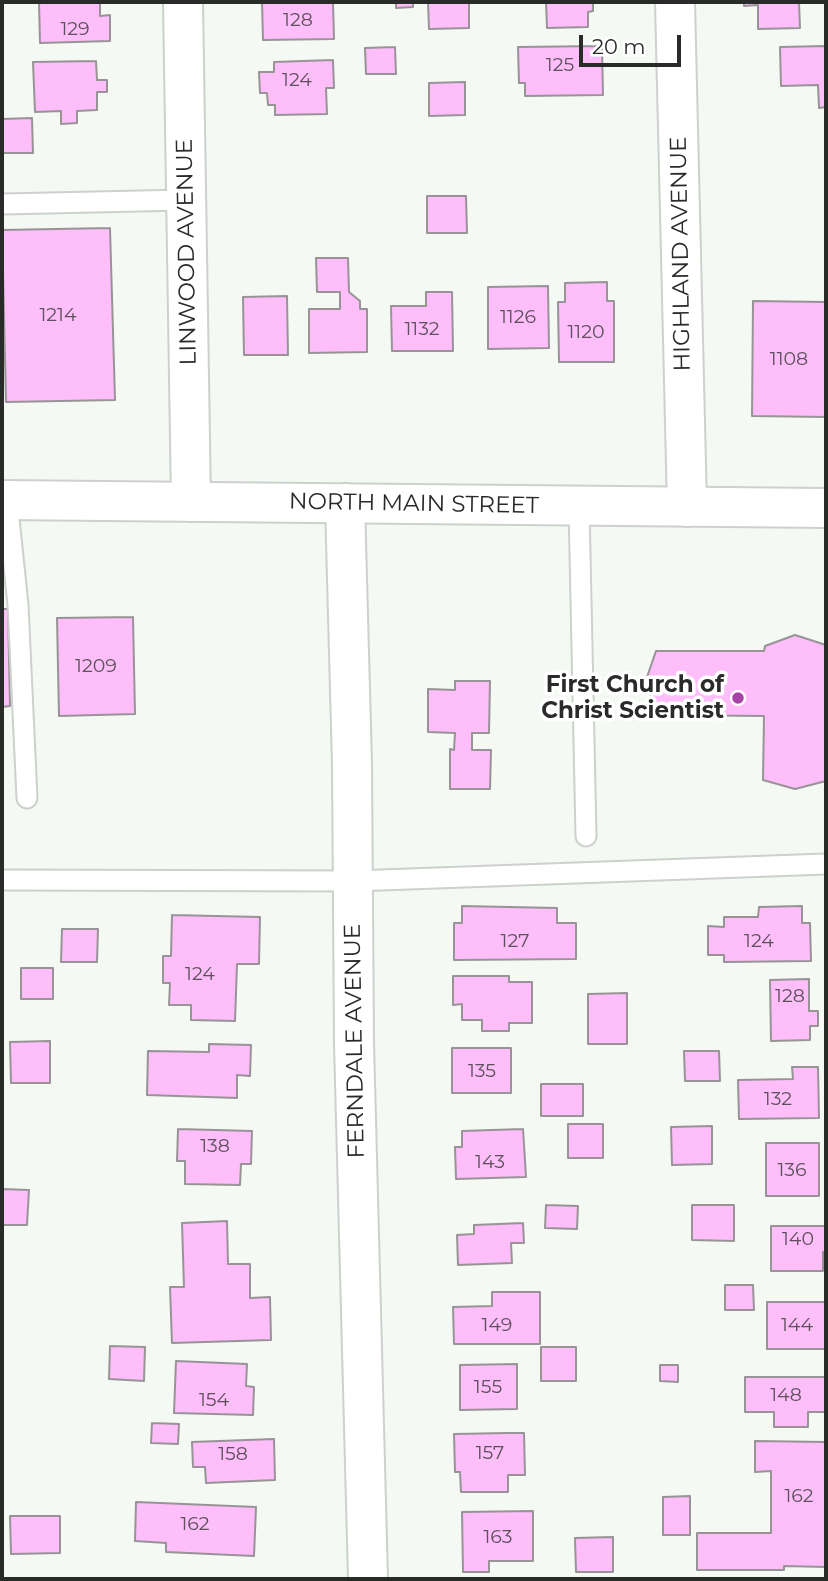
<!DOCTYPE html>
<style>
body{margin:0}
#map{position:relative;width:828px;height:1581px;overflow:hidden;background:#f4f9f4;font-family:Montserrat,sans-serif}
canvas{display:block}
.frame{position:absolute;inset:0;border:4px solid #292b29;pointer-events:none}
.scale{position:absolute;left:579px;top:35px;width:102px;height:32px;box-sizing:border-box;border:4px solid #292b29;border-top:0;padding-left:9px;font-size:21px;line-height:24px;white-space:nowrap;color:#292b29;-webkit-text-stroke:5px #fff;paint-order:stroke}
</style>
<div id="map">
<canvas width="828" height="1581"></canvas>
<div class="frame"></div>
<div class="scale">20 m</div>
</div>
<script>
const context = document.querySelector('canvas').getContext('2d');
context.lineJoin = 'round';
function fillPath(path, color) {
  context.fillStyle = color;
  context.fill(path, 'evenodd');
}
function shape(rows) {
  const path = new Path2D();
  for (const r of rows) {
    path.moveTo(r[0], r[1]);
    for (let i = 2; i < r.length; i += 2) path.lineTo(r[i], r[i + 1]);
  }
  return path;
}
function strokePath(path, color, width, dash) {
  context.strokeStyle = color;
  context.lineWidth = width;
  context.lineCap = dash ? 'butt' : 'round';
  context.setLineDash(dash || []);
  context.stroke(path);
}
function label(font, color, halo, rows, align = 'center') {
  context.font = font + ' Montserrat,sans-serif';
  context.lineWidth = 7;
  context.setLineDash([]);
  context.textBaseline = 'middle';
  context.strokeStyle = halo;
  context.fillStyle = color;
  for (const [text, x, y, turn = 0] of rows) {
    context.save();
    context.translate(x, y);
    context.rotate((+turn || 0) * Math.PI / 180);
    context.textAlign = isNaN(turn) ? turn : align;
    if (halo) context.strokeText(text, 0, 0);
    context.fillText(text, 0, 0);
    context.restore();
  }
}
const building = shape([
 [39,2,100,2,100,16,110,15,110,41,40,43,39,2],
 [262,2,333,2,334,39,263,40,262,2],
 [396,2,413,2,413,7,396,8,396,2],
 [428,2,469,2,469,28,429,29,428,2],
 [546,2,593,2,593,11,588,12,588,27,547,28,546,2],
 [744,2,799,2,800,28,758,29,758,5,744,6,744,2],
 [602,46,603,95,525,96,525,83,519,83,518,47,602,46],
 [826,46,826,107,819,108,818,85,781,86,780,47,826,46],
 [395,47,396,74,366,74,365,48,395,47],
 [333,60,334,88,326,88,327,114,275,115,275,105,268,105,267,93,260,93,259,72,274,72,274,62,333,60],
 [96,61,97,80,107,80,107,92,97,92,97,110,77,111,77,123,61,124,61,111,35,112,33,62,96,61],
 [465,82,465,115,429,116,429,83,465,82],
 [32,118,33,153,2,153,2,119,32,118],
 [427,196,466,196,467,233,427,233,427,196],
 [110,228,115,400,6,402,2,230,110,228],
 [316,258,348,258,349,292,360,301,360,309,367,309,367,352,309,353,309,309,340,309,340,292,317,292,316,258],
 [607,282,607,301,614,301,614,362,559,362,558,302,565,302,565,283,607,282],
 [548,286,549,348,488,349,488,287,548,286],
 [426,292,452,292,453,351,392,351,391,306,426,306,426,292],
 [287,296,288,355,244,355,243,297,287,296],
 [753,301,826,302,826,417,752,416,753,301],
 [2,609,8,609,10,706,2,707,2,609],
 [133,617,135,714,59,716,57,618,133,617],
 [795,635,826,645,826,781,795,789,763,780,764,716,655,715,646,680,656,651,764,651,765,646,795,635],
 [455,681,490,681,489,733,472,733,472,750,491,750,490,789,450,789,450,749,454,750,455,733,428,732,428,689,455,690,455,681],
 [462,906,557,908,557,923,576,923,576,959,454,960,454,923,462,923,462,906],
 [802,906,802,923,810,923,811,961,724,962,724,955,708,955,708,926,724,927,724,917,758,917,759,907,802,906],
 [172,915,260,917,259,964,237,964,235,1021,191,1020,191,1005,169,1005,170,983,163,983,163,956,171,956,172,915],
 [62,929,98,929,97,962,61,962,62,929],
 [21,968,53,968,53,999,21,999,21,968],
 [453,976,509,976,509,982,532,982,532,1023,509,1023,509,1031,482,1031,482,1020,462,1020,462,1004,453,1005,453,976],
 [809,979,809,1011,818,1011,818,1026,810,1026,810,1040,771,1041,770,980,809,979],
 [627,993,627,1044,588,1044,588,994,627,993],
 [50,1041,50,1083,11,1083,10,1042,50,1041],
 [209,1044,251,1045,250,1076,237,1075,237,1098,147,1095,148,1051,209,1052,209,1044],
 [452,1048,511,1048,511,1093,452,1093,452,1048],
 [684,1051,719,1051,720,1081,685,1081,684,1051],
 [792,1067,818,1067,819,1118,739,1119,738,1080,793,1079,792,1067],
 [541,1084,583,1084,583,1116,541,1116,541,1084],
 [568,1124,603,1124,603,1158,568,1158,568,1124],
 [712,1126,712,1164,672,1165,671,1127,712,1126],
 [178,1129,252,1131,251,1164,241,1164,240,1185,185,1184,185,1161,177,1161,178,1129],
 [523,1129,526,1177,456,1179,455,1147,462,1147,462,1131,523,1129],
 [766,1143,819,1143,819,1196,766,1196,766,1143],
 [2,1189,29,1190,27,1225,2,1225,2,1189],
 [546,1205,578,1206,577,1229,545,1228,546,1205],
 [692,1205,734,1205,734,1241,692,1240,692,1205],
 [227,1221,228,1264,250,1264,250,1298,270,1297,271,1340,172,1343,170,1287,184,1287,182,1223,227,1221],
 [523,1223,524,1243,511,1243,512,1263,458,1265,457,1235,474,1234,474,1225,523,1223],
 [771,1226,826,1226,826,1252,823,1252,823,1271,771,1271,771,1226],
 [725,1285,753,1285,754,1310,725,1310,725,1285],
 [492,1292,540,1292,540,1344,454,1344,453,1307,492,1306,492,1292],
 [767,1302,826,1302,826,1349,767,1349,767,1302],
 [110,1346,145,1347,144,1381,109,1379,110,1346],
 [541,1347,576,1347,576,1381,541,1381,541,1347],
 [176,1361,247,1364,246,1386,254,1387,253,1415,174,1413,176,1361],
 [517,1364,517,1409,460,1410,460,1365,517,1364],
 [660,1365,678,1365,678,1382,660,1381,660,1365],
 [745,1377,826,1377,826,1412,808,1412,808,1427,774,1427,774,1412,745,1412,745,1377],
 [152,1423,179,1424,178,1444,151,1443,152,1423],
 [508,1433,524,1433,525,1475,508,1475,508,1492,461,1492,460,1472,455,1472,454,1434,508,1433],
 [274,1439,275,1480,206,1483,205,1467,193,1467,192,1442,274,1439],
 [755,1441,826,1442,826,1567,784,1566,784,1570,697,1570,697,1533,771,1533,771,1471,755,1472,755,1441],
 [690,1496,690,1535,663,1535,663,1497,690,1496],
 [136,1502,256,1507,254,1556,166,1552,166,1543,135,1541,136,1502],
 [533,1511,533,1561,489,1561,489,1572,463,1572,462,1512,533,1511],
 [10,1516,60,1516,60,1553,11,1554,10,1516],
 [613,1537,613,1572,576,1572,575,1538,613,1537]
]);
const service = shape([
 [2,204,186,200],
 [7,500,18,605,27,798],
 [579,506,586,836],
 [2,880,353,881,826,864]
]);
const minor = shape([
 [183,2,191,502],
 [675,2,687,507],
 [345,503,352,765,354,1043,368,1579]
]);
const primary = shape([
 [2,500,826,508]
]);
const markers = [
 [738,698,7,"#a742a7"]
];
const numberNames = [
 ["128",298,20],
 ["129",75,29],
 ["125",560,65],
 ["124",297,80],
 ["1214",58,315],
 ["1126",518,317],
 ["1132",422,329],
 ["1120",586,332],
 ["1108",789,359],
 ["1209",96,666],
 ["127",515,941],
 ["124",759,941],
 ["124",200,974],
 ["128",790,996],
 ["135",482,1071],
 ["132",778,1099],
 ["138",215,1146],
 ["143",490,1162],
 ["136",792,1170],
 ["140",798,1239],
 ["149",497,1325],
 ["144",797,1325],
 ["155",488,1387],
 ["148",786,1395],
 ["154",214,1400],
 ["157",490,1453],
 ["158",233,1454],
 ["162",799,1496],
 ["162",195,1524],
 ["163",498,1537]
];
const streetNames = [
 ["LINWOOD AVENUE",187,252,-91],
 ["HIGHLAND AVENUE",681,254,-91],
 ["NORTH MAIN STREET",414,504,1],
 ["FERNDALE AVENUE",355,1041,-91]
];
const poiNames = [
 ["First Church of",724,685],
 ["Christ Scientist",724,711]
];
fillPath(building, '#fdbefa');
strokePath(building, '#989397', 2);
strokePath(service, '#ccd1cc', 23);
strokePath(minor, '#ccd1cc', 42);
strokePath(primary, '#ccd1cc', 42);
strokePath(service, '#fff', 19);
strokePath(minor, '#fff', 38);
strokePath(primary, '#fff', 38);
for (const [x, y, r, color] of markers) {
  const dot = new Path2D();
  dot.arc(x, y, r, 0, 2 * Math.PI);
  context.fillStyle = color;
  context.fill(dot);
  strokePath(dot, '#fff', 2.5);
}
label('19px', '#5e505d', null, numberNames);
label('23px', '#292b29', '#fff', streetNames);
label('bold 23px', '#292b29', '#fff', poiNames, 'right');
</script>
